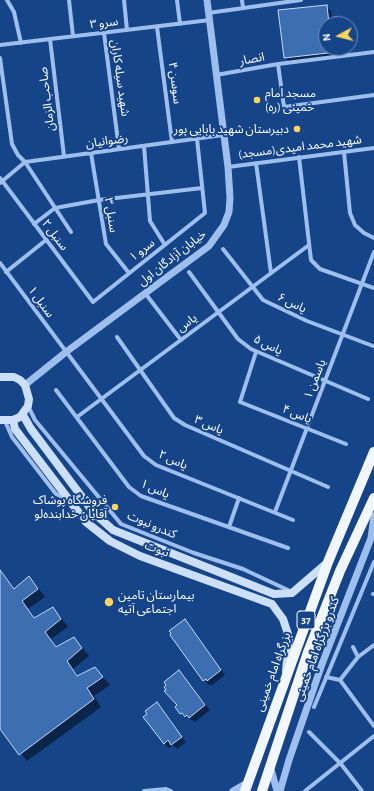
<!DOCTYPE html>
<meta charset="utf-8">
<style>
body{margin:0}
#map{position:relative;width:374px;height:791px;overflow:hidden;background:#164489;font-family:"Alegreya Sans",sans-serif}
canvas{display:block}
.north{position:absolute;left:318px;top:16px;width:40px;height:40px;box-sizing:border-box;background:#164489;border:1px solid #738fb8;border-radius:50%;rotate:263deg;font-size:11px;font-weight:700;line-height:16px;text-align:center;color:#fff}
.north::after{content:'';display:block;margin:auto;width:14px;height:18px;background:#ffd65b;clip-path:polygon(50% 0,100% 100%,50% 72%,0 100%)}
</style>
<div id="map">
<canvas width="374" height="791"></canvas>
<div class="north">N</div>
</div>
<script>
const context = document.querySelector('canvas').getContext('2d');
context.lineJoin = 'round';
function fillPath(path, color) {
  context.fillStyle = color;
  context.fill(path, 'evenodd');
}
function shape(rows) {
  const path = new Path2D();
  for (const r of rows) {
    path.moveTo(r[0], r[1]);
    for (let i = 2; i < r.length; i += 2) path.lineTo(r[i], r[i + 1]);
  }
  return path;
}
function strokePath(path, color, width, dash) {
  context.strokeStyle = color;
  context.lineWidth = width;
  context.lineCap = dash ? 'butt' : 'round';
  context.setLineDash(dash || []);
  context.stroke(path);
}
function label(font, color, halo, rows, align = 'center') {
  context.font = font + ' "Alegreya Sans","Noto Sans Arabic",sans-serif';
  context.lineWidth = 4;
  context.setLineDash([]);
  context.textBaseline = 'middle';
  context.strokeStyle = halo;
  context.fillStyle = color;
  for (const [text, x, y, turn = 0] of rows) {
    context.save();
    context.translate(x, y);
    context.rotate((+turn || 0) * Math.PI / 180);
    context.textAlign = isNaN(turn) ? turn : align;
    if (halo) context.strokeText(text, 0, 0);
    context.fillText(text, 0, 0);
    context.restore();
  }
}
const shadow = shape([
 [326,6,331,11,333,24,326,24,326,48,335,48,336,57,290,62,285,57],
 [1,573,15,589,29,578,36,585,45,597,28,609,35,618,53,608,68,627,51,639,57,648,74,638,89,656,73,669,78,676,102,676,110,685,94,696,101,707,27,761,0,727],
 [185,621,225,675,212,685,209,685,204,680],
 [179,672,210,710,195,722,187,717,186,719,176,707,178,705],
 [157,704,186,742,177,749,173,745,169,748,164,743]
]);
const building = shape([
 [327,5,329,24,326,24,326,48,337,48,337,52,284,58,278,10,327,5],
 [0,570,14,589,29,576,38,589,22,601,34,618,53,607,61,619,45,632,56,647,74,637,82,648,67,661,77,676,95,667,103,677,87,688,94,699,19,755,0,729,0,570],
 [185,619,221,670,207,681,206,679,203,681,170,635,171,633,169,631,185,619],
 [179,670,205,705,189,718,187,715,185,717,182,713,180,714,175,707,177,705,164,691,166,690,164,687,166,685,164,682,179,670],
 [157,702,182,737,171,745,168,740,164,744,143,717,147,714,145,711,157,702]
]);
const minor = shape([
 [7,0,14,12,21,43],
 [69,0,73,36],
 [124,0,127,30],
 [177,0,180,24],
 [242,0,243,8],
 [208,13,301,0],
 [157,27,172,142],
 [104,33,119,149],
 [50,39,64,156],
 [0,45,210,20],
 [0,58,12,144,18,155,25,162,71,232],
 [278,64,374,52],
 [216,75,278,64,284,107,374,95],
 [144,146,150,221,165,245],
 [344,152,350,213,355,225,364,233,374,238],
 [91,153,106,244,129,273],
 [299,157,311,260,320,269,374,288],
 [256,163,271,273],
 [228,167,374,148],
 [0,178,93,302,205,213,197,139],
 [0,183,25,162,223,135],
 [34,224,55,208,99,200,202,188],
 [223,249,263,300,307,321,373,346],
 [0,263,144,456,156,465,293,520],
 [6,272,46,240],
 [189,272,238,339,251,349,368,399],
 [145,293,181,340],
 [117,337,174,418,185,425,328,487],
 [256,352,240,402,346,444],
 [56,390,129,487,141,496,288,548],
 [28,406,35,420,121,524,194,553,243,569,290,591],
 [77,417,309,245],
 [5,421,12,437,56,494,69,500],
 [275,512,374,252],
 [229,527,239,498],
 [373,594,374,594],
 [353,647,358,657],
 [326,677,340,680,374,726],
 [340,680,358,657,374,645],
 [314,707,374,562],
 [309,732,341,764,362,791],
 [144,791,166,789,171,791],
 [305,791,374,736]
]);
const tertiary = shape([
 [25,385,66,352,209,246,224,225,229,212,230,198,228,167,207,0],
 [270,766,277,791],
 [233,791,247,783],
 [280,791,289,760,322,664,371,538,374,516]
]);
const secondary = shape([
 [0,377,14,377,20,380,25,385,29,399,28,406,20,417,13,420,0,420],
 [23,415,31,429,94,513,113,530,274,594,292,593,328,562],
 [13,420,15,429,86,522,110,541,140,556,272,604,283,619,289,637,286,671]
]);
const trunk = shape([
 [245,791,328,562,374,452],
 [262,791,308,652,340,571,374,498]
]);
const markers = [
 [257,100,4,"#ffd65b"],
 [297,129,4,"#ffd65b"],
 [115,507,4,"#ffd65b"],
 [109,602,5,"#ffd65b"]
];
const shields = [
 [306,620,18]
];
const shieldNames = [
 ["37",306,620]
];
const streetNames = [
 ["سرو ۳",104,23,-7],
 ["انصار",252,59,-11],
 ["شهید سیله کاران",120,78,82],
 ["سوسن ۴",175,83,83],
 ["صاحب الزمان",47,99,-97],
 ["رضوانیان",107,141,-8],
 ["(مسجد)شهید محمد امیدی",300,147,-7],
 ["سنبل ۳",111,215,81],
 ["سنبل ۲",55,235,53],
 ["سرو ۱",142,250,-38],
 ["خیابان آزادگان اول",172,258,-38],
 ["سنبل ۱",41,302,54],
 ["یاس ۶",292,303,26],
 ["یاس",187,323,-37],
 ["یاس ۵",268,345,26],
 ["یاسمن ۱",315,379,-69],
 ["یاس ۴",297,414,22],
 ["یاس ۳",209,425,23],
 ["یاس ۲",173,460,24],
 ["یاس ۱",155,489,24],
 ["کندرو نبوت",152,525,23],
 ["نبوت",157,549,21],
 ["کندرو بزرگراه امام خمینی",317,649,-70],
 ["بزرگراه امام خمینی",273,672,-70]
];
const poiNames = [
 ["مسجد امام",265,93],
 ["خمینی (ره)",265,107],
 ["دبیرستان شهید بابایی پور",289,129,"right"],
 ["فروشگاه پوشاک",107,500,"right"],
 ["آقایان خدابنده‌لو",107,514,"right"],
 ["بیمارستان تامین",118,595],
 ["اجتماعی آتیه",118,609]
];
fillPath(shadow, '#0007');
fillPath(building, '#3e6eb2');
strokePath(building, '#c4dbfa', 1);
strokePath(minor, '#9ebfee', 4);
strokePath(tertiary, '#9ebfee', 7);
strokePath(secondary, '#cbdefa', 8);
strokePath(trunk, '#f2f6ff', 10);
for (const [x, y, r, color] of markers) {
  const dot = new Path2D();
  dot.arc(x, y, r, 0, 2 * Math.PI);
  context.fillStyle = color;
  context.fill(dot);
  strokePath(dot, '#164489', 1.5);
}
for (const [x, y, w] of shields) {
  const box = new Path2D();
  box.roundRect(x - w / 2, y - 9, w, 18, 3);
  context.fillStyle = '#164489';
  context.fill(box);
  strokePath(box, '#fff', 1);
}
label('bold 11px', '#fff', null, shieldNames);
label('12px', '#fff', '#164489', streetNames);
label('12px', '#fff', '#164489', poiNames, 'left');
</script>
